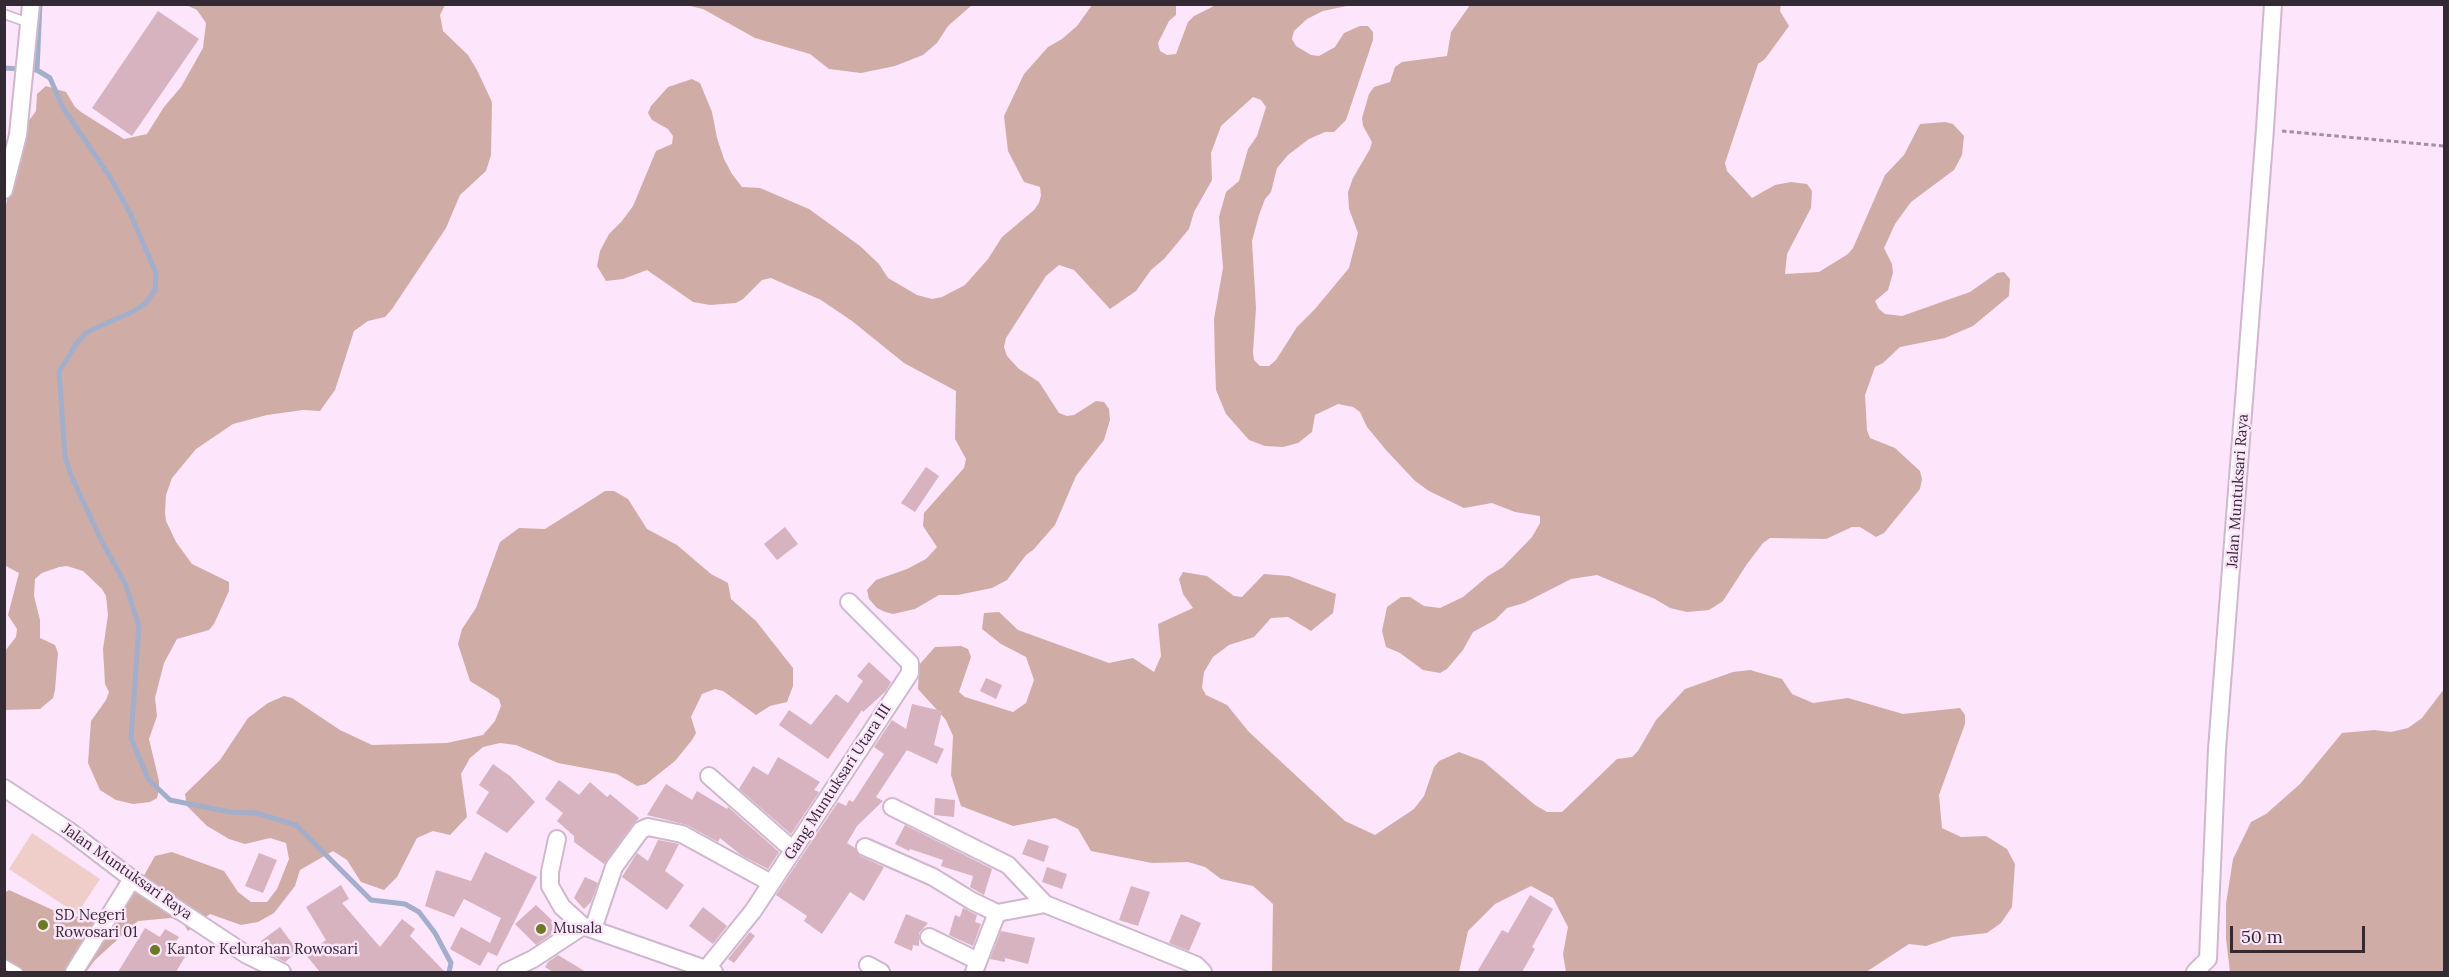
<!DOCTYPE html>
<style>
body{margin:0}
#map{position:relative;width:2449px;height:977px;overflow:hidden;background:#fde5fb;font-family:Lora,serif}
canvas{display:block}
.frame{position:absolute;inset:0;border:6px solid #332a33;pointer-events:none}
.scale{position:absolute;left:2230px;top:926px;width:135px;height:27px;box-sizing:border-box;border:3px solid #332a33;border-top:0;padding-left:8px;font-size:18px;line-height:21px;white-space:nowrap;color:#332a33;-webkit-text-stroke:4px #fde5fb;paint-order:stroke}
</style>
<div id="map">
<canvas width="2449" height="977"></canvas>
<div class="frame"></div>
<div class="scale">50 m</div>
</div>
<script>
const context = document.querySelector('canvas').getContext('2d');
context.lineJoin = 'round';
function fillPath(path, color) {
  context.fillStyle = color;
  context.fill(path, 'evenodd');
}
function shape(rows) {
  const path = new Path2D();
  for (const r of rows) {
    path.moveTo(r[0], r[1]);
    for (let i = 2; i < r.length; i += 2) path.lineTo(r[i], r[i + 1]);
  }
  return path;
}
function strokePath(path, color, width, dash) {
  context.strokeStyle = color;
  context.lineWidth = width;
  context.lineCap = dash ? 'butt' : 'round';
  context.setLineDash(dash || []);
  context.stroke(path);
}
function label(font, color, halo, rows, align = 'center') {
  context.font = font + ' Lora,serif';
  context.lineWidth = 5;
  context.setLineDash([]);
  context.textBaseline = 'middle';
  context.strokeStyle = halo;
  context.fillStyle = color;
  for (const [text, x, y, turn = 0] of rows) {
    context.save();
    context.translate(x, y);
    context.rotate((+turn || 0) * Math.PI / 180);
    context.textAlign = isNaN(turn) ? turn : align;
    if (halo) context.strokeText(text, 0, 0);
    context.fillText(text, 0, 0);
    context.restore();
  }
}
const green = shape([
 [32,833,100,879,77,914,9,869]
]);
const forest = shape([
 [1781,4,1780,11,1789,26,1765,59,1758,64,1725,163,1727,171,1752,198,1775,185,1791,182,1807,184,1812,191,1811,208,1787,254,1785,274,1819,272,1848,254,1853,248,1885,175,1904,155,1920,124,1945,122,1953,124,1964,136,1962,155,1954,170,1911,202,1895,224,1884,248,1892,264,1893,273,1888,290,1875,301,1879,309,1885,314,1902,316,1970,292,1997,273,2004,272,2010,279,2009,296,1973,326,1945,338,1900,347,1883,363,1875,367,1865,395,1867,430,1870,438,1895,448,1920,471,1922,479,1920,489,1884,533,1876,537,1860,527,1852,527,1826,539,1770,538,1763,543,1747,564,1723,601,1709,610,1687,612,1670,608,1655,599,1597,575,1571,579,1524,603,1507,608,1495,620,1473,632,1463,650,1447,669,1440,673,1423,670,1400,653,1386,647,1382,631,1387,607,1401,597,1410,597,1424,606,1440,608,1463,597,1488,576,1503,567,1532,537,1540,523,1540,516,1515,512,1492,503,1464,508,1429,491,1415,481,1386,450,1367,427,1360,412,1353,407,1338,404,1315,415,1312,432,1298,443,1283,447,1265,446,1249,440,1226,414,1216,390,1215,362,1214,319,1223,268,1219,217,1226,192,1239,181,1248,149,1257,136,1266,107,1261,100,1253,97,1221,126,1211,153,1212,180,1194,212,1189,229,1164,259,1151,270,1136,291,1110,309,1074,270,1059,265,1046,276,1006,338,1004,347,1007,356,1019,369,1039,382,1059,413,1067,416,1074,415,1096,401,1104,402,1109,409,1110,420,1104,440,1076,476,1055,525,1033,550,1026,555,1007,580,992,588,958,595,939,595,915,609,893,614,885,612,877,608,869,599,867,590,876,580,907,569,926,559,937,547,923,526,924,513,964,468,966,459,955,439,956,391,904,363,852,321,821,300,771,278,762,280,743,299,736,303,710,305,693,302,647,270,623,279,606,281,597,266,600,251,609,234,622,221,633,206,656,151,672,144,673,136,668,129,652,120,648,113,651,106,668,87,692,79,700,83,712,112,717,138,724,159,732,174,742,187,760,188,809,209,860,246,879,264,888,278,917,295,932,299,942,297,965,285,988,259,1002,237,1034,210,1039,203,1041,195,1040,187,1024,182,1008,151,1004,116,1024,74,1048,47,1062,39,1077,26,1092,5,1176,5,1176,15,1169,21,1158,43,1160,51,1167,55,1176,54,1188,22,1194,16,1216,5,1351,5,1323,11,1307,19,1294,31,1292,39,1296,46,1311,55,1319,56,1335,47,1344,33,1360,26,1368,26,1373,32,1373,40,1346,120,1334,132,1325,132,1309,139,1288,155,1277,168,1271,192,1265,199,1259,215,1252,241,1256,308,1253,352,1254,360,1260,366,1269,366,1276,360,1297,327,1315,309,1349,268,1358,233,1349,209,1348,192,1353,178,1370,149,1372,142,1363,126,1362,118,1369,94,1374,87,1390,82,1395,67,1402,62,1447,56,1451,32,1470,5],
 [186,5,445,5,440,15,443,31,468,55,477,70,492,102,491,155,486,171,460,195,446,228,392,309,385,317,368,321,354,331,335,390,320,411,303,410,267,415,233,424,196,449,172,478,166,495,165,513,166,521,176,542,192,564,229,582,229,591,214,624,209,630,177,639,164,663,155,698,157,716,149,739,159,781,159,790,157,798,150,802,133,804,116,800,100,790,88,763,91,721,106,700,109,692,105,684,103,649,108,615,106,596,102,589,83,571,67,566,59,567,42,573,35,579,34,596,40,620,40,638,55,645,58,653,55,690,53,698,40,709,5,710,5,651,16,637,17,629,8,615,19,573,4,565,5,209,22,130,36,111,37,94,46,86,66,92,75,107,81,112,124,139,147,134,164,107,181,87,203,48,206,23,197,10],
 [685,5,972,4,972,5,948,26,937,43,923,55,895,66,861,73,829,69,810,54,755,38,703,9],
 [605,491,614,491,628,499,647,529,677,545,711,574,728,583,731,599,756,621,793,668,793,686,787,702,770,706,756,715,723,691,715,689,702,694,691,717,696,733,692,740,675,761,646,784,637,786,617,774,558,763,516,745,500,743,483,747,470,758,461,774,467,817,450,835,433,831,417,838,397,877,384,890,361,882,347,860,333,851,300,870,295,886,274,913,258,922,241,925,210,914,188,931,183,923,171,918,138,921,95,960,86,972,5,972,4,893,9,890,55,911,87,919,129,902,155,856,172,852,224,871,238,892,251,902,267,902,277,889,289,859,286,843,270,838,245,844,229,839,207,826,187,806,185,794,220,760,248,718,268,703,284,696,292,698,340,730,372,745,447,743,483,735,495,721,501,706,499,699,470,681,458,644,462,629,476,608,500,542,519,528,545,529],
 [1183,572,1207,576,1234,596,1242,597,1264,574,1289,576,1336,594,1333,613,1311,631,1288,617,1271,618,1254,637,1229,645,1213,657,1204,672,1202,688,1206,695,1227,705,1249,732,1345,821,1375,835,1414,809,1424,796,1434,767,1439,761,1459,752,1483,761,1535,805,1547,812,1562,812,1617,759,1632,757,1638,751,1656,720,1685,689,1733,672,1750,670,1782,679,1792,694,1813,703,1848,698,1903,714,1960,708,1965,715,1965,724,1939,795,1942,828,1961,837,1986,836,2007,849,2015,864,2012,907,2001,923,1987,933,1952,937,1926,946,1909,944,1866,972,1566,972,1563,954,1568,927,1553,898,1531,886,1495,904,1468,931,1459,972,1272,972,1273,904,1253,886,1221,879,1205,867,1188,862,1152,863,1091,851,1078,829,1055,818,1013,826,961,806,951,775,953,736,946,720,918,689,919,665,935,647,961,646,968,649,971,657,959,692,965,697,1013,712,1026,703,1034,680,1026,657,1001,644,982,629,984,613,999,612,1018,630,1109,663,1133,658,1154,672,1161,656,1158,624,1193,608,1183,594,1179,579],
 [2444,689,2444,972,2230,972,2226,939,2226,904,2233,859,2251,822,2266,814,2300,784,2342,733,2374,730,2391,732,2408,728,2422,718]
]);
const stream = shape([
 [4,68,37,70,50,78,63,108,110,177,130,213,156,273,155,290,146,303,132,312,87,332,76,344,59,372,65,456,70,473,101,540,125,583,139,626,131,738,148,779,170,800,230,812,256,813,296,825,371,900,405,904,419,912,435,933,451,963,449,972],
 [37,70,40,4]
]);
const building = shape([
 [158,11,199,39,132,136,92,108],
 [926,467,939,476,915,512,901,503],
 [785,527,798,544,777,560,764,544],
 [869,662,891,682,886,691,863,712,862,710,828,759,779,725,789,710,811,725,836,694,848,703,863,681,857,676],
 [986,678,1002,685,996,699,980,691],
 [912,704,942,711,934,745,944,749,937,764,907,750,876,797,883,801,857,826,847,843,855,848,860,856,884,867,864,901,850,892,822,934,804,921,807,916,776,895,838,802,846,806,849,800,853,802,884,754,874,747,892,720,906,729],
 [778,757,820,782,814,790,819,792,791,834,739,789,753,766,768,775],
 [493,764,510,776,535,802,507,833,476,813,489,792,479,785],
 [559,780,579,795,590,782,607,797,610,794,639,818,633,824,604,864,574,842,574,836,557,821,563,813,545,799],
 [666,784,692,800,697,791,727,809,728,807,779,852,768,869,741,855,720,838,718,842,687,825,647,815],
 [935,798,955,800,954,817,934,815],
 [905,825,992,869,984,895,970,887,973,876,941,866,943,860,910,849,909,851,895,844],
 [1028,839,1049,846,1044,862,1022,854],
 [658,840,679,844,665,871,684,885,667,910,622,877,637,853,648,861],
 [485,852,537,877,497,956,488,952,480,966,450,949,461,927,490,943,501,918,464,899,454,917,425,906,436,870,471,881],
 [259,853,277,860,263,893,245,886],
 [1047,867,1067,874,1062,889,1042,882],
 [585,877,598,883,591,902,584,909,574,898],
 [341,885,349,899,342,903,380,947,402,919,415,929,410,936,445,972,320,972,306,955,326,940,306,907],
 [1131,886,1150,892,1138,926,1119,920],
 [1530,895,1553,909,1532,947,1535,949,1522,972,1477,972,1502,930,1508,933],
 [536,905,560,928,536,945,515,924],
 [703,907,727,926,713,944,689,926],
 [963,908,977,915,975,922,981,924,973,946,949,935,955,915,960,917],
 [906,914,928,923,919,933,919,946,913,945,912,951,894,943],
 [1181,914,1201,923,1189,951,1169,943],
 [280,927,298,951,285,962,272,955,261,941],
 [145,928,160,937,165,929,179,937,174,945,186,955,176,972,118,972],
 [1001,931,1035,938,1028,964,1005,958,1005,962,990,959],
 [750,932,755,936,734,963,728,959],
 [558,955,586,972,553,972,545,967,548,962]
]);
const path = shape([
 [2282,131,2444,146]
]);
const service = shape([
 [4,14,29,23],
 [4,964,18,972]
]);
const minor = shape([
 [4,190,18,135,31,4],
 [709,776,793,850],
 [4,788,68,830,132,879,247,955,282,972],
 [892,807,1008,865,1045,904],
 [557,839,550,872,550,886,562,907,583,926],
 [865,847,933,877,972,901,997,913],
 [593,929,614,867,641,830,648,827,682,834,771,883],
 [929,937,978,961],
 [868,965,881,972],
 [707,968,753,911,910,673,910,663,849,602],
 [74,972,132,879],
 [506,972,533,959,583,926,714,972],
 [974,972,997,913,1045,904,1196,965,1203,972],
 [2195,972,2208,959,2217,749,2265,129,2273,4]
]);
const markers = [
 [43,925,6,"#6c7925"],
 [541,929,6,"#6c7925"],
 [155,950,6,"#6c7925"]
];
const streetNames = [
 ["Jalan Muntuksari Raya",2238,491,-86],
 ["Gang Muntuksari Utara III",838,782,-57],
 ["Jalan Muntuksari Raya",127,872,35]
];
const poiNames = [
 ["SD Negeri",55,916],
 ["Rowosari 01",55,933],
 ["Musala",553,929],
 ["Kantor Kelurahan Rowosari",167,950]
];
fillPath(green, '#efcec9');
fillPath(forest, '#d0aca7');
strokePath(stream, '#a3aeca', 5);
fillPath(building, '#d6b3be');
strokePath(service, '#cfb8cd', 11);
strokePath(minor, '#cfb8cd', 20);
strokePath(path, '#a391a2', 3, [4.5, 3]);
strokePath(service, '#fff', 8);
strokePath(minor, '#fff', 16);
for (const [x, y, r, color] of markers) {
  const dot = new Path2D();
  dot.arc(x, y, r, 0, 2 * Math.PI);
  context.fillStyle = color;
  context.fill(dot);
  strokePath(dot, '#fde5fb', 2);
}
label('15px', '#332a33', '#fde5fb', streetNames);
label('15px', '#332a33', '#fde5fb', poiNames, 'left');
</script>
